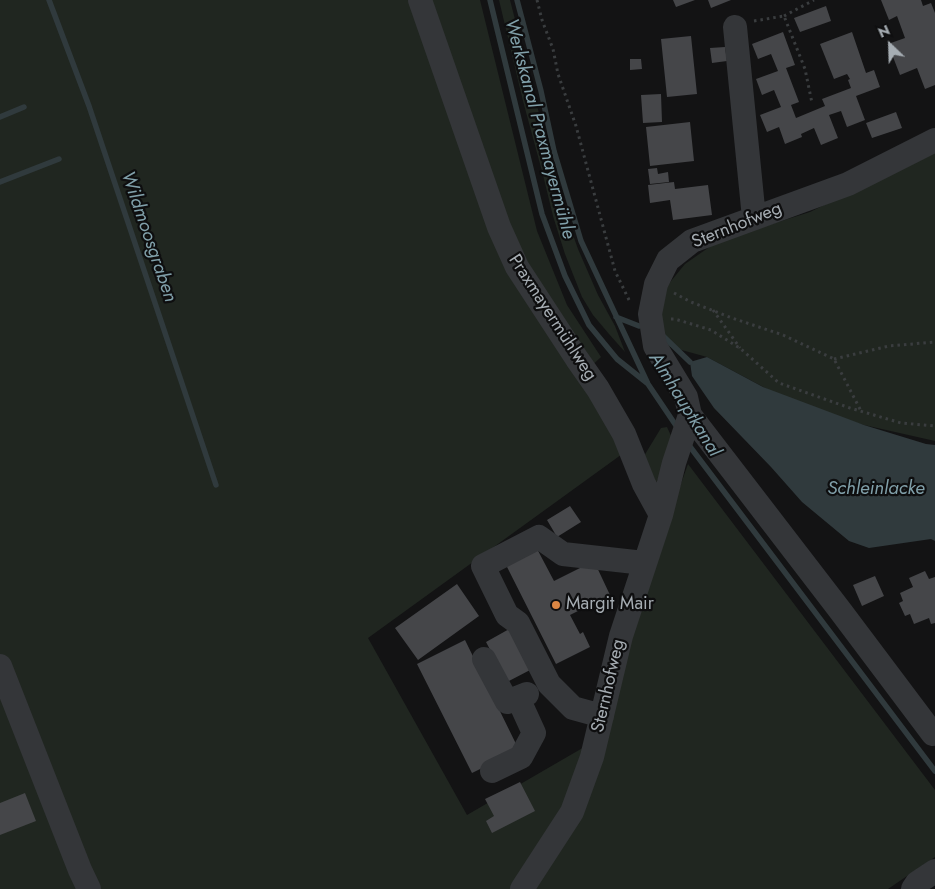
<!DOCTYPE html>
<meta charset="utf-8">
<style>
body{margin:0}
#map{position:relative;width:935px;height:889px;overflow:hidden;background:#131314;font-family:Jost,sans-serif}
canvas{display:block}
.north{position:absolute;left:865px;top:20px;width:50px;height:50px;-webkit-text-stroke:4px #0e0e0f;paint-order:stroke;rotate:336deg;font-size:14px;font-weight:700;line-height:20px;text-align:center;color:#a6adb3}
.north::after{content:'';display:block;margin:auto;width:18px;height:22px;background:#a6adb3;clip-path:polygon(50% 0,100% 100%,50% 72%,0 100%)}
</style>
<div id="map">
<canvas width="935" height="889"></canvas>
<div class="north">N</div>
</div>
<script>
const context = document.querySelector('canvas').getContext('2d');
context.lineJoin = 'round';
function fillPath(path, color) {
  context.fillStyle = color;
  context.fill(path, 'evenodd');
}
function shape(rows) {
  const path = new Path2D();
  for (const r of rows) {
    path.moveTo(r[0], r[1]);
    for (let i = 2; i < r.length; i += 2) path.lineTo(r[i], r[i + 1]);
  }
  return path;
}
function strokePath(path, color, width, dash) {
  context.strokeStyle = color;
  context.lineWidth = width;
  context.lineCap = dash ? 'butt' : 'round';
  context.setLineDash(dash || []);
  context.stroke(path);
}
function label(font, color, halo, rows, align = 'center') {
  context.font = font + ' Jost,sans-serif';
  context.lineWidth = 4.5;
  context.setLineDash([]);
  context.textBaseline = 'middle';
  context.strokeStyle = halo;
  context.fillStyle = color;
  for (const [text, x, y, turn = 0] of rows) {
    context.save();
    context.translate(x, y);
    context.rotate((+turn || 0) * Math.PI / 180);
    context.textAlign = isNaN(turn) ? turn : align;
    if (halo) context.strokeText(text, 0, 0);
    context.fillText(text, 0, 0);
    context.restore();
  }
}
const green = shape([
 [0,0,480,0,537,231,567,305,601,357,584,373,625,452,368,638,467,815,605,735,635,613,688,464,935,790,935,857,888,889,0,889],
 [499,0,510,0,555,176,567,218,578,249,598,295,615,326,625,352,609,334,593,315,582,297,565,254,553,216,543,175,523,101],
 [935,150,935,441,864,425,799,406,707,357,667,346,658,329,667,286,685,264,718,241,810,212],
 [667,427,672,438,658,479,656,483,644,456,661,428]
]);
const water = shape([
 [707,357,763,387,864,425,926,444,935,445,935,541,931,539,869,548,849,541,802,502,771,467,714,408,692,376,690,362]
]);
const stream = shape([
 [49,0,89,106,216,485],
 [490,0,542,214,565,276,589,325,617,359,647,383],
 [517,0,541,91,554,151,581,241,648,384,679,430],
 [0,117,24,107],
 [0,182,59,159],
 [616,317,639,326],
 [662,335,690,362],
 [688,444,935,771]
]);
const building = shape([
 [673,0,695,0,676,7],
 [708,0,731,0,711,8],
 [881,0,921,0,923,6,931,3,935,13,935,85,925,89,917,68,900,75,888,44,905,38,897,16,889,20],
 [826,6,831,21,800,32,794,18],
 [783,32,795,65,786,68,799,102,791,105,796,118,825,106,822,99,851,88,848,80,850,79,847,74,834,79,820,44,852,32,866,73,874,70,880,87,856,96,865,120,847,127,841,111,829,115,838,138,821,145,814,128,801,134,802,137,785,144,779,127,767,132,760,115,781,107,774,90,762,95,756,79,778,71,771,54,758,59,752,44],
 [691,36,697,94,667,97,661,39],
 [725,47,727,61,712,63,710,48],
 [630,59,641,59,642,69,630,70],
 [661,94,662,122,643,123,641,95],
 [896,112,902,128,872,138,866,123],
 [690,122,694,161,650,166,646,127],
 [657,168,658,174,668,172,669,182,650,184,648,169],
 [674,182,675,189,708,185,712,215,673,220,670,200,650,203,648,185],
 [570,506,581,522,557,537,547,520],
 [535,545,554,581,594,561,610,595,570,615,580,634,583,632,590,647,556,664,504,561],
 [925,571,929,579,935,577,935,623,931,624,929,618,914,624,910,614,905,616,899,603,903,601,900,593,913,587,909,578],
 [875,576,884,596,862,606,853,585],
 [457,584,479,616,418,660,395,628],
 [511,628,532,669,507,682,486,642],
 [465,640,519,750,472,773,417,664],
 [520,782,535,811,492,833,486,821,494,816,485,799],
 [25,793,36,821,0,835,0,803]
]);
const path = shape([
 [537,0,542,20,553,49,558,74,576,126,615,271,630,302],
 [784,16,814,0],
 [754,21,784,16,805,69,812,103],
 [674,293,691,302,732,318,783,335,834,359,861,411],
 [713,310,740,348],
 [671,319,675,319,711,330,741,349,779,383,850,408,901,423,935,426],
 [834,359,889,346,935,342]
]);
const minor = shape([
 [420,0,499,227,517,267,577,359,598,389,624,434,644,484,661,515],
 [735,27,754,218],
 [484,659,507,702,527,694],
 [0,666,80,870,89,889],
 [602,716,573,708,549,684,518,623,507,615,483,566,539,537,563,554,644,563],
 [933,734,839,609,690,415,686,397,655,346,650,314,656,284,668,260,692,241,848,184,935,140],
 [492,771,521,757,534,733,518,698],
 [522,889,572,812,592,757,621,636,661,515,674,463,690,415],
 [913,889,917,883,935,871]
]);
const markers = [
 [556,605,5,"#db8644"]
];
const streetNames = [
 ["Sternhofweg",737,226,-22],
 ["Praxmayermühlweg",552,318,57],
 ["Sternhofweg",609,686,-77]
];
const poiNames = [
 ["Margit Mair",566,605]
];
const waterNames = [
 ["Werkskanal Praxmayermühle",539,129,75],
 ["Wildmoosgraben",148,237,71],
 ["Almhauptkanal",684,405,58],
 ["Schleinlacke",876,489]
];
fillPath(green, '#202620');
fillPath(water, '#303a3d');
strokePath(stream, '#303a3d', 5.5);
fillPath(building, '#454649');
strokePath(path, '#3a3d3f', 3, [2.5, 4]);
strokePath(minor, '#343639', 24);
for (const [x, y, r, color] of markers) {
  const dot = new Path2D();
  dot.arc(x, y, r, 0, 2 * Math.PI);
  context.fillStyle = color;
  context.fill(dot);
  strokePath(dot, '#0e0e0f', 2);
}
label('18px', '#a6adb3', '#0e0e0f', streetNames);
label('18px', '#a6adb3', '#0e0e0f', poiNames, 'left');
label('italic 19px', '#81a0aa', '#0e0e0f', waterNames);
</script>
